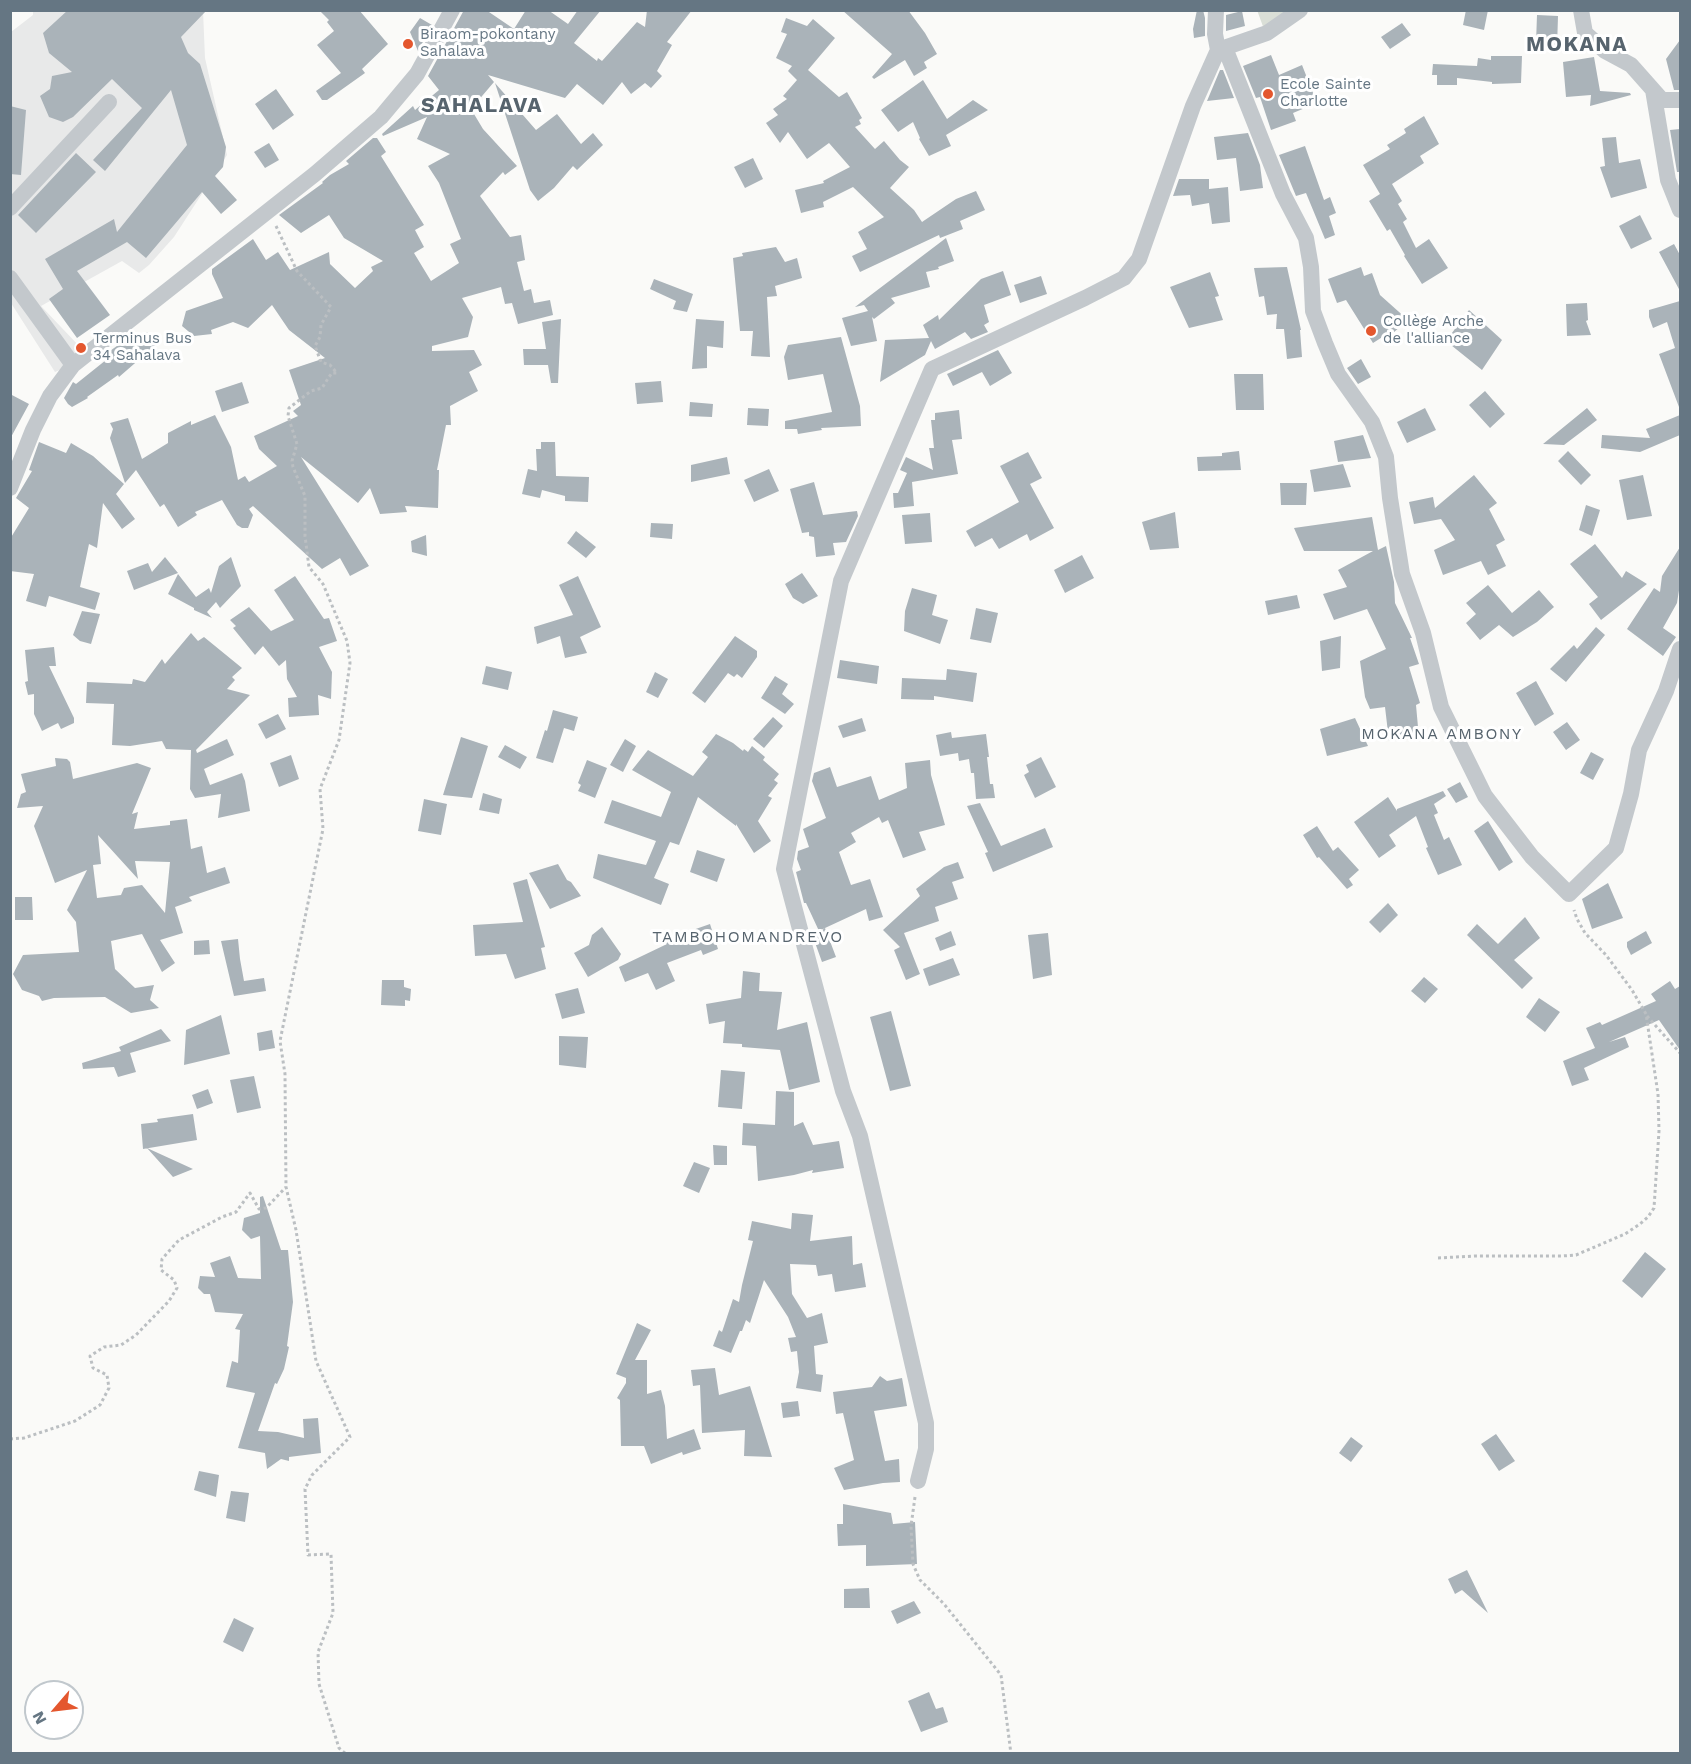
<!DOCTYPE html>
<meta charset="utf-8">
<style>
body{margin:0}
#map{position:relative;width:1691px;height:1764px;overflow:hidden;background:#fafaf8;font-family:"Work Sans",sans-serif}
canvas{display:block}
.frame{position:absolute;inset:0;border:12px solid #657683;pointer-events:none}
.north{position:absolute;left:24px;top:1680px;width:60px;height:60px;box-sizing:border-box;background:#fff;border:2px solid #c1c8cd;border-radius:50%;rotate:242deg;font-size:16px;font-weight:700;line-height:24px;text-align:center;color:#657683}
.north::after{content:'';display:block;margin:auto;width:21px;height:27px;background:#e4572e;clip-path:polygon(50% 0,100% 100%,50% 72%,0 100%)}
</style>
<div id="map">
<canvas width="1691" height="1764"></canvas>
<div class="frame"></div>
<div class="north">N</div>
</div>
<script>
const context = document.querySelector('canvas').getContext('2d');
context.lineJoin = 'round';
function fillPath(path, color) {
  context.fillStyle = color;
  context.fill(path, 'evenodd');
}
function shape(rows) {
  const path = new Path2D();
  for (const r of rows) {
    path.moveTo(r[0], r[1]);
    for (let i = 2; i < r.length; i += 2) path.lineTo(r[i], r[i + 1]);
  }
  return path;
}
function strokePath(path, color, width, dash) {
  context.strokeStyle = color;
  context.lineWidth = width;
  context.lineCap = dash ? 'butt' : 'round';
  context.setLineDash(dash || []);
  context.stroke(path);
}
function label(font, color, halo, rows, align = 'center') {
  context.font = font + ' "Work Sans",sans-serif';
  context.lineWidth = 6;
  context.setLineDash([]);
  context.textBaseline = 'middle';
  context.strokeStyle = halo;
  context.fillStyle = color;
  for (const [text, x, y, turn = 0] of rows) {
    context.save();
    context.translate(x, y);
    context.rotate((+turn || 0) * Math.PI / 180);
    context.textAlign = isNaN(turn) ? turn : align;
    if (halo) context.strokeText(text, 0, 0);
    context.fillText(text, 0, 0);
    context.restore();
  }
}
const built = shape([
 [33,11,203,11,205,58,227,155,174,237,149,265,139,273,122,261,41,306,81,348,72,365,55,372,11,303,11,32,33,15]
]);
const green = shape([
 [1257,10,1295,11,1265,32]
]);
const building = shape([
 [68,10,207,10,181,37,188,53,200,64,226,147,223,167,215,176,237,200,221,214,202,192,146,258,127,242,77,271,110,315,77,338,49,299,63,289,45,259,114,219,117,232,187,145,171,90,105,171,93,160,142,108,112,79,73,117,63,122,49,117,40,96,50,89,52,76,72,72,49,53,43,33],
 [319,10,359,10,388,44,362,69,365,73,327,100,322,100,316,91,341,73,317,45,334,31,327,22,329,20],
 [464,10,486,10,514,29,526,10,548,10,568,24,578,10,601,10,574,43,597,61,598,58,602,61,637,22,645,27,647,10,692,10,667,42,672,45,657,71,662,76,651,88,645,83,631,94,622,82,603,105,577,84,565,98,488,75,494,82,471,109,483,129,517,166,505,175,503,172,480,196,510,237,521,235,525,260,517,262,524,291,531,289,534,303,550,300,553,315,518,324,512,303,505,304,501,287,462,298,473,317,468,337,432,346,432,351,474,350,482,365,469,372,478,391,450,406,451,425,446,425,437,470,439,470,438,508,405,506,407,512,380,514,370,488,358,503,301,457,369,566,350,576,340,558,322,569,253,506,249,509,253,515,248,528,242,528,237,525,222,500,195,512,197,515,178,527,164,504,160,507,136,470,125,483,110,438,113,429,110,423,128,418,142,459,168,443,168,433,191,421,191,425,215,415,231,447,238,480,245,476,249,482,277,466,259,449,254,436,298,416,293,411,301,405,289,370,325,358,289,330,272,305,248,328,233,322,211,330,212,334,194,336,182,326,186,311,223,298,212,274,212,269,253,239,266,260,278,252,290,270,329,252,330,264,355,288,373,271,371,267,383,261,344,238,329,215,301,233,279,215,323,183,322,182,330,175,349,164,346,161,373,138,377,138,386,152,381,156,424,225,415,230,424,247,414,253,431,281,459,263,450,244,461,239,439,183,428,166,450,154,417,139,427,117,383,136,382,134,413,106,415,110,439,90,428,76],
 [842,10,908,10,925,33,937,54,924,62,927,68,914,76,905,60,874,79,872,77,892,54],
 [1197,10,1203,10,1205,18,1205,36,1194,38,1193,29],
 [1466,10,1488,10,1484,30,1463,25],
 [1242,11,1245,26,1226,31,1226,15],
 [1537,15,1558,16,1557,48,1536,43],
 [420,18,432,25,418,51,410,32],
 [786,18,807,26,813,19,835,38,808,70,839,97,847,92,862,118,859,120,861,124,855,127,875,149,884,141,900,160,909,167,890,188,914,210,922,222,956,199,976,191,985,210,960,221,963,229,940,238,939,235,860,272,852,256,867,249,858,232,884,217,853,187,823,202,824,207,801,213,795,190,824,183,823,181,850,167,829,143,807,159,788,132,780,143,766,123,778,115,773,109,787,99,783,96,797,80,788,71,792,66,776,58,787,34,781,32],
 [1402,23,1411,35,1390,49,1381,37],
 [1680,40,1680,90,1674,90,1666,59],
 [1271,55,1279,75,1302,65,1317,103,1293,113,1296,121,1271,130,1260,97,1256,98,1243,66],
 [1491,56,1522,56,1521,83,1492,84,1492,82,1457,78,1457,85,1437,85,1437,75,1432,75,1433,64,1477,66,1478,58,1491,60],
 [1594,57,1600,91,1630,93,1631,95,1590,106,1591,95,1566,97,1563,62],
 [1220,70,1223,70,1234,98,1207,101],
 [923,80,947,119,973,100,988,110,946,135,951,146,929,156,919,139,920,138,913,122,898,132,881,110],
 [495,83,536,130,557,114,581,144,593,133,603,145,577,170,573,166,554,188,538,201,530,190],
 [276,89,294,115,273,130,255,104],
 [10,106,26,110,21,175,10,174],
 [1424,116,1439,144,1420,156,1424,163,1392,184,1402,201,1398,204,1407,219,1403,222,1416,248,1429,239,1448,268,1422,284,1404,256,1405,255,1390,229,1387,231,1369,201,1380,194,1363,165,1390,149,1387,145,1406,133,1404,129],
 [1680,129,1680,172,1677,172,1670,130],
 [1248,133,1260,165,1263,188,1240,191,1236,158,1217,160,1214,137],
 [1616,137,1619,163,1640,159,1647,188,1611,198,1600,167,1605,166,1602,138],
 [269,143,279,160,265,168,254,152],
 [1305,146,1324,200,1330,197,1336,213,1329,216,1335,235,1325,239,1306,193,1296,196,1279,155],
 [76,153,96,172,36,233,18,215],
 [753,158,763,179,745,188,734,167],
 [1179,179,1209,179,1209,189,1228,187,1230,222,1212,224,1209,203,1192,206,1190,195,1173,196],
 [1640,215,1652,239,1631,249,1619,226],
 [946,238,954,261,938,267,939,269,926,272,930,287,891,298,895,303,874,319,872,317,877,341,851,346,842,318,868,311,864,305,855,307],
 [1674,244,1680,255,1680,291,1659,252],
 [776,247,785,262,797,258,802,278,775,286,777,296,767,297,770,357,751,356,753,331,740,331,733,258,743,256,742,253],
 [1287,267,1301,330,1300,330,1302,357,1287,359,1284,329,1276,329,1277,314,1267,315,1264,296,1259,297,1254,268],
 [1361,267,1364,276,1372,273,1380,295,1408,320,1386,339,1384,336,1373,343,1346,300,1337,303,1328,279],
 [1003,271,1011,295,984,305,989,322,984,325,988,332,971,339,965,332,935,349,931,341,925,355,880,382,885,340,929,338,923,325,938,315,939,320,981,279],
 [1210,272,1219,296,1215,297,1223,320,1189,328,1170,287],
 [1041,276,1047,294,1020,303,1014,285],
 [654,279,693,294,687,312,673,309,676,301,650,289],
 [1680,301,1680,407,1679,407,1659,354,1675,348,1667,322,1653,328,1649,317,1649,310],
 [1587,303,1588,320,1586,321,1591,335,1567,336,1566,304],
 [1469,310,1502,340,1482,370,1446,341],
 [561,319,558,383,551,383,548,365,524,365,523,349,546,349,542,322],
 [696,319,724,321,723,348,707,346,707,368,692,369],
 [147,332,157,344,119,377,118,375,87,397,88,398,72,407,68,404,64,398,73,382,76,384,106,360,103,356,128,338,132,344],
 [841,337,860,406,861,426,821,428,822,430,798,434,797,429,785,429,785,421,832,412,823,374,788,380,784,357,788,345],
 [998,350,1012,373,990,386,982,372,953,386,947,374],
 [1361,359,1371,377,1358,384,1347,368],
 [1234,374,1263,374,1264,410,1236,410],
 [661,381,663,402,637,404,635,383],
 [242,382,249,403,222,412,215,391],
 [1485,391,1505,414,1490,428,1469,405],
 [10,394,29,404,10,439],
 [690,402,713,404,712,417,689,416],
 [748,408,769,409,768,426,747,425],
 [1425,408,1436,430,1407,443,1397,422],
 [1587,408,1597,420,1564,445,1543,444],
 [959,410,962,439,952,440,958,474,912,482,914,506,894,508,893,493,898,493,907,473,900,470,906,457,933,470,929,448,934,448,931,420,935,420,935,413],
 [1680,415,1680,435,1640,452,1601,448,1602,435,1650,438,1646,429],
 [1363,435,1371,458,1338,462,1334,441],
 [39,442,66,453,71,443,93,456,124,484,116,494,135,519,122,529,103,503,97,548,89,544,80,587,100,593,95,610,49,596,46,607,26,601,34,574,10,571,10,539,29,508,16,498,32,471,29,470],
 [541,442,555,442,556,476,589,477,588,502,565,501,565,496,542,490,540,498,522,494,528,469,537,471,536,449,541,449],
 [1239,451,1241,470,1198,471,1197,457,1222,456,1222,453],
 [1568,451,1591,475,1581,485,1558,461],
 [1028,452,1042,478,1030,484,1054,528,1030,541,1027,534,999,549,992,538,975,547,966,531,1019,502,1000,466],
 [727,457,730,474,691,482,691,465],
 [1343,464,1351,487,1314,492,1310,470],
 [769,469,779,491,754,502,744,480],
 [1474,475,1497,503,1489,509,1505,540,1496,545,1506,566,1488,575,1481,561,1443,575,1434,550,1455,540,1441,519,1414,524,1409,502,1433,497,1435,508],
 [1643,475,1652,516,1627,520,1619,480],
 [814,482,823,515,857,511,858,516,846,542,833,543,835,555,816,557,814,537,809,536,809,532,802,533,790,489],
 [1280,483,1307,483,1306,505,1281,505],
 [1586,505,1600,510,1592,536,1579,530],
 [1175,512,1179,548,1150,550,1142,522],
 [930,513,932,542,905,544,902,515],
 [1372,517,1378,550,1386,546,1394,582,1395,603,1412,638,1410,638,1419,664,1409,667,1420,703,1416,705,1419,738,1389,741,1385,707,1370,709,1365,697,1360,661,1386,649,1367,609,1334,620,1323,594,1347,587,1338,570,1373,551,1304,551,1294,528],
 [651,523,673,524,672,539,650,537],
 [576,531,596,547,586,558,567,543],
 [426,535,427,556,412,552,411,541],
 [1595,544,1622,578,1626,571,1647,584,1601,620,1589,604,1598,597,1570,564],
 [1680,547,1680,584,1677,603,1663,628,1676,637,1663,656,1627,629,1654,588,1660,592,1662,576],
 [1082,555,1094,578,1065,593,1054,570],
 [165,557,178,573,134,590,127,571,148,563,152,572],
 [231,557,241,586,220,608,216,602,207,612,212,618,194,610,194,608,168,594,178,574,196,597,209,588,211,593,219,566],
 [802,573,818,596,803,604,793,598,785,584],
 [295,576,324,619,329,618,337,641,319,647,332,672,331,699,318,695,319,715,289,717,288,698,297,697,287,679,286,660,279,666,263,646,255,655,233,628,236,626,230,620,249,607,271,631,294,620,274,590],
 [578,576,601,627,580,637,587,653,565,658,560,636,537,644,534,627,573,615,559,585],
 [1488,585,1512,613,1539,590,1554,607,1537,622,1513,637,1499,625,1480,640,1466,623,1476,614,1466,603],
 [912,588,937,595,932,615,948,620,940,644,904,631,905,611],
 [1297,595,1300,608,1268,615,1265,601],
 [976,608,998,613,991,643,970,639],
 [82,611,100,614,91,644,80,641,73,635],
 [1596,627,1605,635,1566,682,1550,669,1574,645,1577,649],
 [191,633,198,641,204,637,242,668,232,677,235,680,227,689,250,695,196,750,197,753,227,739,234,755,204,769,210,785,242,773,245,781,250,811,218,818,221,794,195,798,190,789,191,750,166,749,162,741,130,746,112,745,114,704,86,703,87,682,132,684,133,679,145,682,162,659,165,664],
 [735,636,757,651,757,657,742,678,737,674,734,677,728,673,705,703,692,693],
 [1341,636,1340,668,1322,671,1320,641],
 [54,647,56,666,49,666,74,718,74,723,61,729,58,723,42,731,34,714,34,694,28,695,25,682,28,681,25,650],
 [840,660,879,666,877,684,837,678],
 [486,666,512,672,508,690,482,684],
 [947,669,977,673,973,702,934,696,934,700,901,699,902,678,946,680],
 [655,672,668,679,658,698,646,692],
 [775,676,788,684,782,694,794,704,785,714,761,698],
 [1536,681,1554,714,1535,726,1516,693],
 [553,710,578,717,574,731,564,728,553,763,536,758,545,730,547,731],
 [278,714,286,729,266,739,258,724],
 [773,717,783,726,764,748,753,739],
 [862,718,866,731,843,738,838,726],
 [1355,718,1368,746,1327,756,1320,729],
 [1567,722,1580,740,1566,750,1553,732],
 [951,732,952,738,986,734,989,757,987,757,990,784,993,784,995,798,976,799,974,773,971,773,969,759,959,761,958,753,940,756,936,735],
 [716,734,733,743,743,751,744,749,748,752,752,746,765,757,763,760,779,774,774,780,778,783,768,796,772,798,758,821,771,841,754,853,736,824,736,826,698,797,679,845,670,842,654,878,669,884,661,905,593,878,598,854,646,865,656,841,604,823,612,800,661,817,671,792,632,770,648,750,693,776,708,757,702,752],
 [461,737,488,746,472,798,443,795],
 [625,739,636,746,623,772,610,765],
 [505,745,527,757,520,769,498,757],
 [1591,752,1604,759,1593,780,1580,773],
 [291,755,299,779,279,787,270,763],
 [1041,757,1056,787,1035,798,1024,775,1029,772,1026,765],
 [55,758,67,759,70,762,73,779,137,763,151,768,132,814,138,812,134,829,170,825,170,821,187,819,191,849,202,846,207,873,225,867,230,883,189,897,192,901,175,907,183,933,160,940,175,963,162,972,142,934,111,941,115,969,135,988,154,985,150,1000,159,1008,131,1013,105,997,54,998,42,1001,39,996,22,990,13,974,23,955,79,952,76,922,67,910,87,870,55,883,34,826,43,806,17,808,21,794,26,792,21,774,56,766],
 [98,835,138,879,135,861,170,862,165,913,142,885,124,888,121,895,97,898,93,865,101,864],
 [587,760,607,768,595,798,578,791,581,785,578,783],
 [930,760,931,775,945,825,919,832,926,850,903,858,888,820,882,823,879,817,851,833,856,842,839,852,851,885,870,879,883,917,869,921,866,909,825,928,836,957,822,962,813,937,825,928,819,931,806,903,804,903,796,872,801,870,797,859,798,851,809,847,803,829,826,818,812,781,814,773,830,767,837,787,871,776,879,800,907,788,905,763],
 [1460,782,1468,797,1456,803,1447,789],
 [1443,791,1446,796,1434,804,1438,813,1434,815,1444,840,1449,837,1462,865,1438,875,1426,848,1428,847,1416,816,1389,835,1396,846,1379,858,1354,822,1388,797,1397,811,1397,809],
 [483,793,502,799,499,814,479,810],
 [424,799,447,804,441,835,418,831],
 [980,803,1001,846,1045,828,1053,847,993,872,985,853,988,852,967,806],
 [1488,821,1513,862,1499,871,1474,831],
 [1317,826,1333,851,1338,847,1359,870,1349,879,1353,885,1347,889,1319,857,1317,858,1303,835],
 [697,850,725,859,717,882,690,872],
 [958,862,964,878,952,882,958,899,935,907,939,921,904,933,920,974,906,980,894,950,900,947,883,930,920,896,916,889,944,867],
 [558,864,567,880,571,882,581,896,550,909,529,873],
 [527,879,545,947,541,948,546,969,515,979,506,954,475,956,473,925,523,922,513,883],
 [1608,883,1623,918,1592,929,1582,899],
 [15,897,32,897,33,920,15,920],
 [1388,903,1398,915,1380,933,1369,922],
 [1525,917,1540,938,1514,960,1533,978,1522,989,1467,935,1477,924,1498,944],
 [710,924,718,949,703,955,701,950,667,963,675,981,656,990,648,973,625,982,619,967,667,944,666,943,690,931],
 [602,927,621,954,618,960,588,977,574,953,589,945,592,935],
 [951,931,956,945,940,951,935,938],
 [1646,931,1652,943,1631,955,1627,947,1627,942],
 [1048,933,1052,975,1033,979,1028,935],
 [238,939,240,959,244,981,264,978,266,991,234,996,221,941],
 [209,940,210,954,194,955,194,941],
 [953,958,960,975,929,986,923,969],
 [743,971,760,973,759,991,782,992,777,1030,807,1022,820,1082,789,1090,780,1050,742,1047,742,1044,723,1043,725,1021,709,1024,706,1004,741,998],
 [1424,977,1438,989,1425,1003,1411,991],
 [382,980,404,980,404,987,411,989,410,1001,405,1000,405,1006,381,1005],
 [1670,981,1675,989,1680,986,1680,1050,1659,1020,1609,1042,1625,1037,1629,1047,1584,1068,1589,1080,1572,1086,1563,1061,1595,1048,1586,1028,1600,1022,1602,1025,1656,1001,1651,994],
 [578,988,585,1013,562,1019,555,994],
 [1539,998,1560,1012,1545,1032,1526,1017],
 [891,1011,911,1086,890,1091,870,1017],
 [221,1015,230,1054,184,1065,186,1030],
 [161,1029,171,1041,130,1053,136,1072,118,1077,114,1067,83,1069,82,1063,121,1051,119,1047],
 [272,1030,275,1048,259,1051,257,1033],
 [559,1036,588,1037,586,1068,559,1065],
 [721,1070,745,1072,742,1109,718,1107],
 [254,1076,261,1108,237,1113,230,1080],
 [208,1089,213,1103,197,1109,192,1095],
 [776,1091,794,1092,794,1126,803,1122,813,1145,839,1141,844,1168,812,1173,813,1170,794,1175,758,1181,756,1146,742,1145,743,1123,775,1125],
 [193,1114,197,1140,143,1149,141,1124,158,1122,157,1119],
 [713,1145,727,1146,727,1165,714,1165],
 [147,1148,193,1169,173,1177],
 [694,1162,710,1168,699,1193,683,1186],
 [263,1196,281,1250,288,1250,293,1302,287,1346,289,1347,284,1369,277,1384,275,1383,258,1431,278,1432,304,1438,303,1419,318,1418,321,1453,289,1457,289,1461,281,1459,267,1469,265,1453,238,1448,255,1393,226,1387,232,1361,238,1363,240,1330,235,1329,243,1314,215,1312,210,1294,204,1294,198,1288,200,1276,215,1277,210,1263,230,1256,238,1278,261,1279,260,1236,251,1239,242,1230,244,1218,260,1213,260,1197],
 [792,1213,813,1215,810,1241,852,1236,853,1265,862,1263,866,1287,835,1292,832,1274,818,1276,816,1265,790,1264,792,1294,807,1318,822,1313,828,1343,814,1346,816,1374,823,1375,821,1392,796,1388,799,1372,797,1351,791,1352,788,1338,796,1337,788,1317,764,1280,750,1323,746,1320,742,1331,740,1331,731,1353,713,1346,719,1330,722,1332,733,1299,739,1302,742,1285,753,1241,748,1240,752,1221,791,1229],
 [1645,1252,1666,1269,1642,1298,1622,1281],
 [637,1323,651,1330,635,1360,647,1360,647,1394,661,1390,665,1406,667,1439,694,1429,701,1449,683,1455,682,1452,651,1464,644,1446,621,1446,620,1400,617,1398,626,1383,626,1378,616,1374],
 [715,1368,719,1395,750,1386,772,1457,744,1456,745,1430,702,1433,700,1385,693,1386,691,1370],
 [880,1376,887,1381,902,1378,907,1406,874,1411,885,1461,899,1459,900,1482,883,1483,844,1490,834,1468,854,1460,843,1413,836,1414,833,1392,872,1387],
 [798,1401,800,1416,783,1418,781,1403],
 [1496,1434,1515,1461,1499,1471,1481,1444],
 [1351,1437,1363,1446,1351,1462,1339,1453],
 [199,1471,219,1475,216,1497,194,1490],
 [231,1491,249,1493,245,1522,226,1518],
 [843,1504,891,1513,893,1524,915,1522,917,1564,866,1566,866,1545,838,1546,837,1524,843,1524],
 [1467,1570,1488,1613,1462,1590,1455,1594,1448,1579],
 [869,1588,870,1608,844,1608,844,1589],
 [914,1601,921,1613,897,1624,891,1611],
 [234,1618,254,1628,243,1652,223,1642],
 [929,1692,936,1709,943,1707,948,1722,921,1732,908,1701]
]);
const path = shape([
 [276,226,297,271,331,307,321,325,320,337,315,346,321,362,330,365,337,373,332,373,329,377,322,388,311,391,289,408,288,416,297,444,292,461,293,467,305,496,305,536,309,567,323,584,347,641,350,663,339,740,320,789,323,829,280,1041,285,1074,286,1187,296,1230,316,1361,350,1437,312,1475,305,1489,308,1555,331,1554,333,1613,318,1652,319,1684,339,1748,346,1754],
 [1647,1016,1680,1053],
 [1438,1258,1475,1256,1562,1256,1576,1255,1625,1234,1640,1224,1648,1217,1654,1208,1659,1131,1658,1094,1646,1014,1632,990,1606,955,1585,933,1577,919,1574,910],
 [10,1439,24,1438,75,1421,100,1405,109,1388,107,1375,93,1368,90,1356,104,1347,121,1345,136,1335,169,1301,177,1288,174,1280,161,1270,162,1259,179,1240,222,1217,236,1212,250,1193,259,1209,266,1208,286,1187],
 [915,1497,911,1526,913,1564,920,1580,944,1604,1001,1675,1011,1754]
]);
const minor = shape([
 [1216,10,1215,34,1218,50],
 [1581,10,1585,33,1605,51,1631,65,1662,100,1680,100],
 [1225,48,1283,194,1306,238,1311,267,1313,311,1325,343,1338,374,1372,422,1386,457,1390,498,1402,574,1423,633,1441,707,1485,796,1532,857,1569,894,1616,848,1631,794,1639,750,1666,691,1680,649],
 [1653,90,1668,180,1680,210],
 [10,208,109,102],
 [10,278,73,365],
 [10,488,33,430,50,396,73,365,315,174,381,117,417,74,452,10],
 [918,1481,926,1449,926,1423,860,1136,843,1091,784,869,841,581,932,369,1085,298,1124,278,1139,259,1193,106,1218,50,1267,33,1300,10]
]);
const markers = [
 [408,44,6,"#e4572e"],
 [1268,94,6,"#e4572e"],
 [1371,331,6,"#e4572e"],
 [81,348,6,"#e4572e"]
];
const poiNames = [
 ["Biraom-pokontany",420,35],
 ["Sahalava",420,52],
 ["Ecole Sainte",1280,85],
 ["Charlotte",1280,102],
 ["Collège Arche",1383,322],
 ["de l'alliance",1383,339],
 ["Terminus Bus",93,339],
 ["34 Sahalava",93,356]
];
const neighbourhoodNames = [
 ["MOKANA AMBONY",1442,734],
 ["TAMBOHOMANDREVO",748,937]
];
const districtNames = [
 ["MOKANA",1577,45],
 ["SAHALAVA",482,106]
];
fillPath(built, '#e8e9e9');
fillPath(green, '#dadfd7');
fillPath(building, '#aab3b9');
strokePath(path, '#bbbfc2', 3, [3, 3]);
strokePath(minor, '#c3c8cc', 16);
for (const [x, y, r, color] of markers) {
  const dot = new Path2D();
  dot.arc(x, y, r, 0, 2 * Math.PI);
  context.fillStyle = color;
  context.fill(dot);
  strokePath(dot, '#fff', 2);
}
label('15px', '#657683', '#fff', poiNames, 'left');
context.letterSpacing = '1.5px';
label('16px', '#57646e', '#fff', neighbourhoodNames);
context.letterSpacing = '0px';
context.letterSpacing = '1.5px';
label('bold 21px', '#57646e', '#fff', districtNames);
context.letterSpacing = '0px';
</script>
